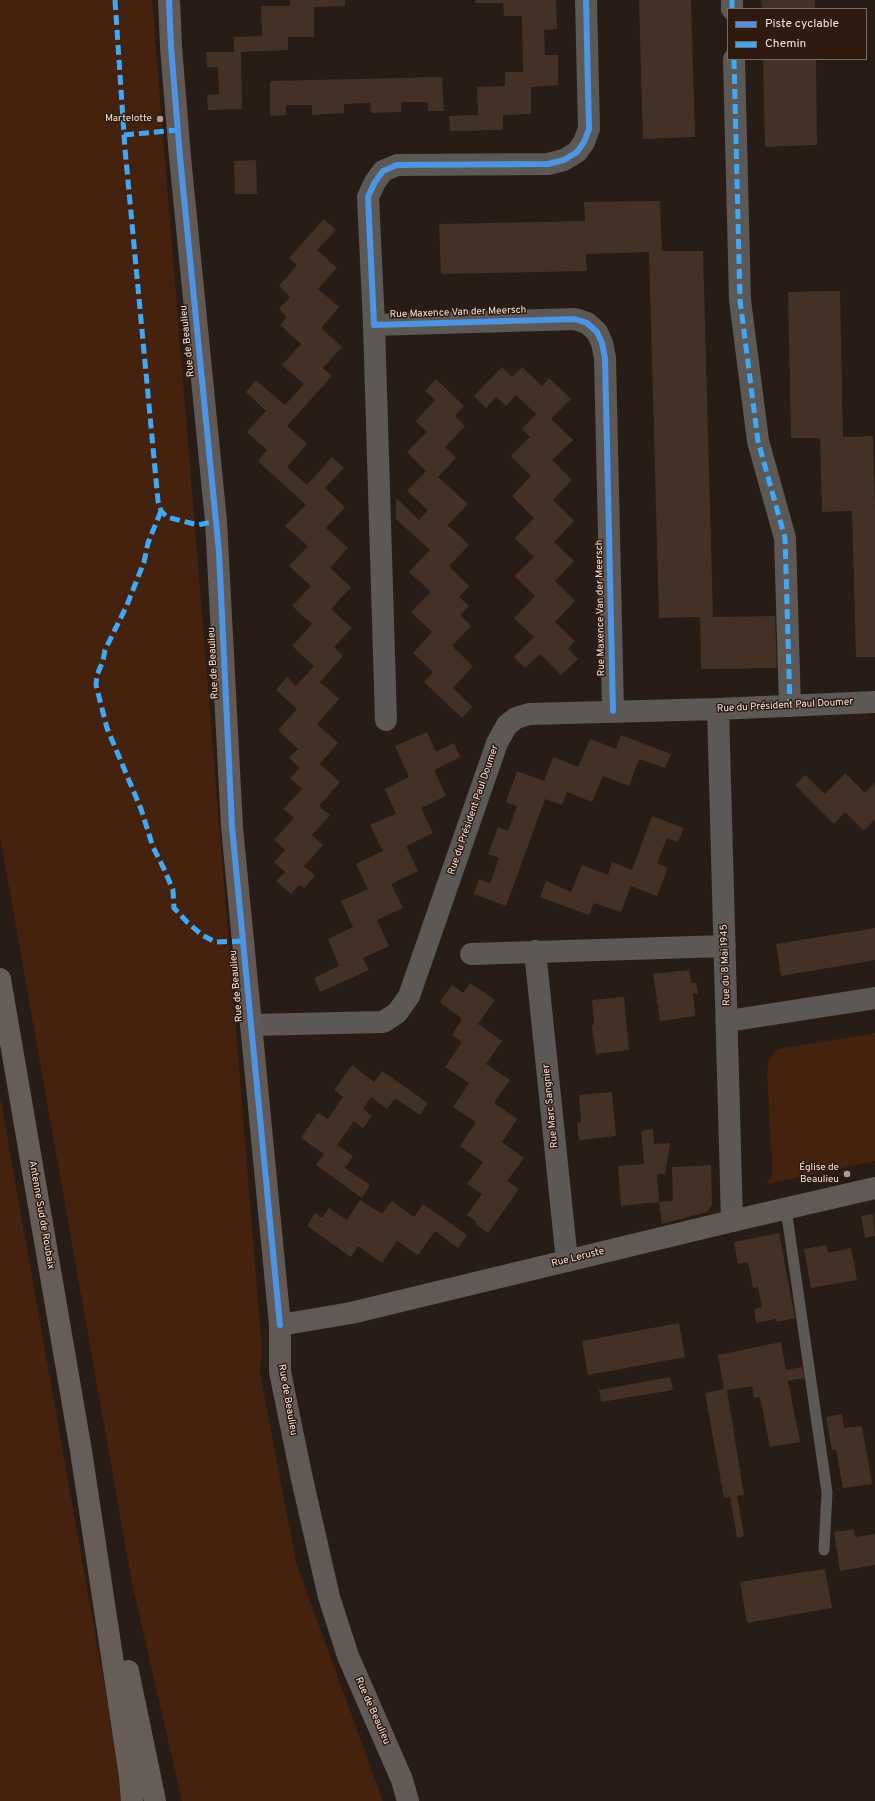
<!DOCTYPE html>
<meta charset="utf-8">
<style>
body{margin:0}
#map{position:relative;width:875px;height:1801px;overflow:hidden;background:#281c16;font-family:Overpass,sans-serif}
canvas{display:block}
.legend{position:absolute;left:727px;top:8px;width:140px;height:52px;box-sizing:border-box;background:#2f1a0f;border:1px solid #7d6b61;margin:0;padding:5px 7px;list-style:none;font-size:12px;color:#f3e4dd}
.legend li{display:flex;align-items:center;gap:8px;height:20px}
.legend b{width:20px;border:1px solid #7d6b61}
</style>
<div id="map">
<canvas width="875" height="1801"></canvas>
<ul class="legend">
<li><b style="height:5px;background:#4d94e3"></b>Piste cyclable</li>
<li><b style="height:5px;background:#3fa9f5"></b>Chemin</li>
</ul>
</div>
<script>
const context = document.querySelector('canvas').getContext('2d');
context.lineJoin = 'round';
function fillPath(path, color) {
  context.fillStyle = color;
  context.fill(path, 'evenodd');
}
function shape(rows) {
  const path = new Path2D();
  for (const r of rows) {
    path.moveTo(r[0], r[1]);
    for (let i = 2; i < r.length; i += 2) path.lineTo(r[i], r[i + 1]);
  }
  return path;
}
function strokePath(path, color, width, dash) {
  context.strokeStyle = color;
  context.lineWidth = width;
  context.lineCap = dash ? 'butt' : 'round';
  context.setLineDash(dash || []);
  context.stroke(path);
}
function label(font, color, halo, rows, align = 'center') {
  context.font = font + ' Overpass,sans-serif';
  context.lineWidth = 3;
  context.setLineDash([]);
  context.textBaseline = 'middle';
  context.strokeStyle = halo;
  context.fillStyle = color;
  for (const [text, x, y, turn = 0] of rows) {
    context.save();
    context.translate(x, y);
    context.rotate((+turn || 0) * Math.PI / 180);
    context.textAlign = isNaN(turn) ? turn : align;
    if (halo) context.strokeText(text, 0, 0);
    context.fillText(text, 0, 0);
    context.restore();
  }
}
const green = shape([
 [0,0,152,0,262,1349,260,1373,296,1562,383,1801,182,1801,132,1583,0,836],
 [875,1033,875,1161,767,1184,772,1175,772,1163,767,1072,769,1061,774,1053,778,1049],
 [0,1096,123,1791,123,1801,0,1801]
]);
const building = shape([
 [290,0,345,0,345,6,314,7,314,37,288,37,288,50,241,52,242,109,208,110,207,95,219,94,218,67,207,68,206,52,234,52,234,37,262,36,261,6,290,6],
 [475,0,556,0,557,29,544,30,545,55,558,55,558,85,531,87,531,114,503,115,503,130,450,131,449,116,478,115,477,87,505,86,505,72,523,72,522,16,504,16,503,3,475,3],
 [639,0,691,0,695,137,643,139],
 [761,0,815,0,815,9,762,9],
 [763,59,816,59,817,145,765,147],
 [442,77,444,111,428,111,428,102,401,102,401,112,371,113,370,103,344,104,344,113,312,115,312,105,286,105,286,115,270,116,270,81],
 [256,160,257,194,235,194,234,161],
 [660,201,662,251,703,251,713,617,775,616,777,668,701,669,700,617,659,618,649,252,586,254,587,271,441,274,439,224,585,221,584,202],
 [324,219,336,230,317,250,337,268,318,289,339,307,321,328,342,347,323,368,332,376,287,426,307,444,287,467,307,485,332,457,344,468,325,488,345,507,326,528,348,548,330,568,351,587,331,609,352,628,334,647,343,656,320,682,339,699,317,724,338,743,320,764,340,782,319,806,330,815,312,835,323,845,304,866,315,876,304,888,299,885,291,894,276,881,285,872,274,862,285,850,274,840,294,818,283,809,302,789,290,778,300,768,289,758,298,749,278,730,297,709,276,690,287,677,296,686,314,666,292,646,312,624,292,606,311,586,289,566,308,546,285,526,306,505,258,461,267,450,247,432,266,411,246,392,256,380,285,405,304,384,282,365,301,344,280,325,287,317,279,309,290,297,279,286,297,265,289,258],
 [840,291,843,437,873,436,875,510,875,657,856,657,852,511,822,512,820,438,791,438,788,292],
 [502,367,512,377,522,367,542,386,549,378,571,399,551,419,573,440,552,460,572,480,553,500,574,521,554,542,574,561,555,581,575,601,555,622,575,641,568,649,578,659,561,675,540,654,525,668,514,657,534,637,514,618,535,596,514,576,534,557,515,538,534,518,512,496,531,476,511,456,530,437,522,429,536,414,516,395,506,406,496,397,486,408,474,396],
 [436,379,464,406,455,416,465,426,445,447,456,458,438,477,468,504,448,525,469,545,449,566,469,586,459,597,469,606,460,615,471,626,452,646,473,666,453,688,472,707,462,718,424,682,433,672,413,653,432,632,411,612,431,592,409,572,430,550,396,519,396,498,419,520,428,510,407,491,426,471,407,452,427,432,416,421,435,400,425,391],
 [427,732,436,752,454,743,460,757,434,770,446,796,421,808,433,833,406,846,418,871,391,884,403,908,377,920,389,946,363,958,369,970,320,992,314,978,339,966,328,939,353,927,341,901,368,889,356,864,383,851,370,825,396,814,385,789,409,777,395,746],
 [621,735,671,754,665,768,639,759,629,786,603,776,592,802,567,792,562,805,545,799,506,906,474,894,479,879,490,884,499,858,488,854,498,827,508,831,517,806,506,802,517,771,544,781,553,757,578,767,590,739,616,749],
 [845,773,865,793,875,783,875,819,864,831,845,812,834,824,795,785,805,775,825,794],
 [652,816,684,828,678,842,667,838,657,863,668,868,657,896,631,886,621,912,594,903,589,915,540,897,546,881,571,892,582,865,608,875,612,862,632,870],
 [875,928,875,960,781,976,776,944],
 [689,970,691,983,696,983,698,993,693,994,695,1016,660,1021,653,974],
 [470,983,495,1000,478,1024,502,1041,486,1064,510,1080,494,1103,517,1119,502,1142,524,1158,507,1181,519,1189,488,1233,475,1224,477,1222,467,1215,482,1194,467,1184,483,1162,460,1146,476,1122,453,1107,469,1083,445,1067,462,1042,452,1035,462,1019,440,1002,452,985,463,993],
 [624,997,629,1050,596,1054,592,1026,594,1023,592,1000],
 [352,1065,374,1082,382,1071,428,1103,420,1115,395,1098,387,1109,371,1097,363,1109,372,1116,363,1128,354,1121,337,1145,353,1156,345,1168,370,1185,362,1198,316,1165,324,1154,301,1138,318,1113,328,1119,343,1097,334,1090],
 [612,1092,616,1136,579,1140,577,1123,581,1122,579,1095],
 [653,1129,654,1144,670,1143,665,1174,657,1174,659,1202,621,1206,618,1166,644,1164,641,1131],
 [711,1165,712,1205,707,1212,662,1224,659,1202,673,1201,672,1167],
 [360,1200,382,1214,392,1201,414,1217,423,1204,467,1235,458,1248,435,1231,418,1255,397,1241,382,1263,358,1246,351,1257,307,1226,315,1213,322,1218,329,1208,347,1220],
 [873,1214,875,1236,865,1238,861,1216],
 [779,1233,795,1318,777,1322,776,1319,756,1323,754,1309,762,1307,758,1287,753,1288,748,1262,738,1264,734,1242],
 [826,1245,828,1253,851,1248,857,1280,811,1288,804,1249],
 [679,1323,685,1357,588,1375,582,1341],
 [781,1342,786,1370,802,1367,805,1378,788,1381,800,1442,770,1447,760,1397,754,1398,752,1386,727,1390,744,1495,737,1496,744,1536,737,1538,730,1497,724,1498,705,1393,724,1389,718,1355],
 [670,1377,673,1390,601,1402,599,1390],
 [842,1414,844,1428,862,1426,872,1484,843,1488,836,1449,832,1450,826,1417],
 [854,1529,855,1537,875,1534,875,1565,840,1571,834,1532],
 [825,1569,832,1608,747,1623,740,1582]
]);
const lane = shape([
 [786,1209,827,1492,824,1550]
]);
const street = shape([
 [586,0,589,129,584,142,577,152,564,160,548,164,397,165,383,171,375,182,368,197,374,325,575,319,587,323,597,332,602,343,605,358,613,711],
 [732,0,732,9],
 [734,59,740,300,758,441,785,538,790,706],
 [374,325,386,720],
 [718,709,732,1221],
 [535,951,567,1261],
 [471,954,725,946],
 [728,1021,875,998],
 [251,1025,383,1022,397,1013,409,996,497,743,507,725,516,718,529,714,718,709,875,702]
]);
const secondary = shape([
 [169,0,171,47,180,157,216,521,232,827,280,1325,280,1372,302,1479,329,1597,348,1656,402,1780,408,1801],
 [280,1325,351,1313,732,1221,875,1188]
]);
const highway = shape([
 [0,979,81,1451,130,1776,132,1801],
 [128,1671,155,1801]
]);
const quiet = shape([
 [115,0,125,149,158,501,161,511,167,517,198,525,216,521],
 [732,0,732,9],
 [734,59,740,300,758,441,785,538,790,706],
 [124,135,178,130],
 [161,511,148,543,144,562,127,605,105,650,103,661,97,675,96,685,107,728,141,809,153,847,165,871,173,890,174,908,188,923,202,935,215,942,243,941]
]);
const cycleway = shape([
 [169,0,171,47,180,157,219,552,232,827,280,1325],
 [586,0,589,129,584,142,577,152,564,160,548,164,397,165,383,171,375,182,368,197,374,325,575,319,587,323,597,332,602,343,605,358,613,711]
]);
const markers = [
 [160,119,4,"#ac9e97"],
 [847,1174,4,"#ac9e97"]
];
const poiNames = [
 ["Martelotte",152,119],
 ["Église de",839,1168],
 ["Beaulieu",839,1180]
];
const streetNames = [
 ["Rue Maxence Van der Meersch",458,313,-2],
 ["Rue de Beaulieu",188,341,-96],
 ["Rue Maxence Van der Meersch",601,608,-91],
 ["Rue de Beaulieu",214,663,-93],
 ["Rue du Président Paul Doumer",785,706,-3],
 ["Rue du Président Paul Doumer",474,810,-71],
 ["Rue du 8 Mai 1945",726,965,-92],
 ["Rue de Beaulieu",237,986,-95],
 ["Rue Marc Sangnier",551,1106,-96],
 ["Antenne Sud de Roubaix",41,1215,80],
 ["Rue Leruste",578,1258,-14],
 ["Rue de Beaulieu",287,1400,80],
 ["Rue de Beaulieu",372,1711,66]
];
fillPath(green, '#45220e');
fillPath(building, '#443126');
strokePath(lane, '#5c5855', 11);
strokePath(street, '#5c5855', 22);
strokePath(secondary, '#605956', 22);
strokePath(highway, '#665d59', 22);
strokePath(quiet, '#3fa9f5', 5, [10, 5]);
strokePath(cycleway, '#4d94e3', 6);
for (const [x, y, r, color] of markers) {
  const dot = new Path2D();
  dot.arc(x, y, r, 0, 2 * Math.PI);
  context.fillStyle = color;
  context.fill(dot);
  strokePath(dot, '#2f1a0f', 1.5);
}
label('10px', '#f3e4dd', '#2f1a0f', poiNames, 'right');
label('10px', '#f3e4dd', '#2f1a0f', streetNames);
</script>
